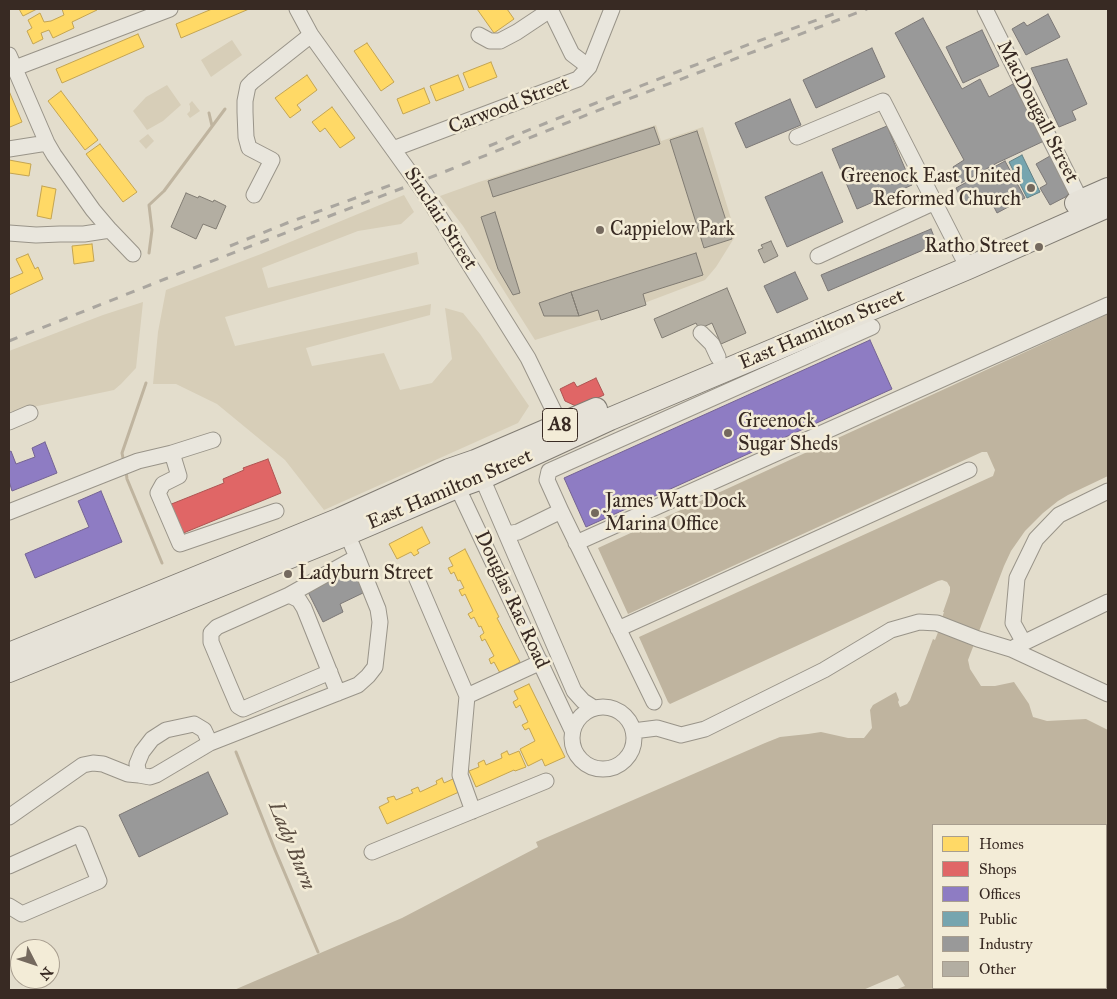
<!DOCTYPE html>
<style>
body{margin:0}
#map{position:relative;width:1117px;height:999px;overflow:hidden;background:#e3ddcc;font-family:"IM FELL Great Primer",serif}
canvas{display:block}
.frame{position:absolute;inset:0;border:10px solid #382a23;pointer-events:none}
.legend{position:absolute;left:932px;top:824px;width:175px;height:165px;box-sizing:border-box;background:#f3ecd7;border:1px solid #a89e8f;margin:0;padding:6px 9px;list-style:none;font-size:15px;color:#382a23}
.legend li{display:flex;align-items:center;gap:10px;height:25px}
.legend b{width:25px;border:1px solid #a89e8f}
.north{position:absolute;left:10px;top:939px;width:50px;height:50px;box-sizing:border-box;background:#f3ecd7;border:1px solid #a89e8f;border-radius:50%;rotate:131deg;font-size:14px;font-weight:700;line-height:20px;text-align:center;color:#382a23}
.north::after{content:'';display:block;margin:auto;width:18px;height:22px;background:#74695e;clip-path:polygon(50% 0,100% 100%,50% 72%,0 100%)}
</style>
<div id="map">
<canvas width="1117" height="999"></canvas>
<div class="frame"></div>
<ul class="legend">
<li><b style="height:14px;background:#ffd966"></b>Homes</li>
<li><b style="height:14px;background:#e06666"></b>Shops</li>
<li><b style="height:14px;background:#8e7cc3"></b>Offices</li>
<li><b style="height:14px;background:#76a5af"></b>Public</li>
<li><b style="height:14px;background:#999"></b>Industry</li>
<li><b style="height:14px;background:#b3aea2"></b>Other</li>
</ul>
<div class="north">N</div>
</div>
<script>
const context = document.querySelector('canvas').getContext('2d');
context.lineJoin = 'round';
function fillPath(path, color) {
  context.fillStyle = color;
  context.fill(path, 'evenodd');
}
function shape(rows) {
  const path = new Path2D();
  for (const r of rows) {
    if (r.length === 3) {
      path.moveTo(r[0] + r[2], r[1]);
      path.arc(r[0], r[1], r[2], 0, 2 * Math.PI);
      continue;
    }
    path.moveTo(r[0], r[1]);
    for (let i = 2; i < r.length; i += 2) path.lineTo(r[i], r[i + 1]);
  }
  return path;
}
function strokePath(path, color, width, dash) {
  context.strokeStyle = color;
  context.lineWidth = width;
  context.lineCap = dash ? 'butt' : 'round';
  context.setLineDash(dash || []);
  context.stroke(path);
}
function label(font, color, halo, rows, align = 'center') {
  context.font = font + ' "IM FELL Great Primer",serif';
  context.lineWidth = 5;
  context.setLineDash([]);
  context.textBaseline = 'middle';
  context.strokeStyle = halo;
  context.fillStyle = color;
  for (const [text, x, y, turn = 0] of rows) {
    context.save();
    context.translate(x, y);
    context.rotate((+turn || 0) * Math.PI / 180);
    context.textAlign = isNaN(turn) ? turn : align;
    if (halo) context.strokeText(text, 0, 0);
    context.fillText(text, 0, 0);
    context.restore();
  }
}
const green = shape([
 [232,40,242,55,211,77,201,60],
 [167,85,181,105,163,121,147,130,133,111,146,97],
 [192,101,200,111,190,118,187,114,190,111,190,106,189,104],
 [656,125,661,141,703,127,736,235,716,267,705,280,602,319,535,340,463,226,440,196,479,182],
 [148,134,154,141,146,149,139,141],
 [404,195,414,212,401,224,358,231,262,268,268,288,417,252,419,264,225,317,235,346,431,304,430,315,306,348,312,366,384,353,400,390,432,383,452,359,445,308,463,313,480,334,529,406,518,423,324,510,285,460,217,404,176,384,153,384,158,332,166,290,261,254],
 [143,302,136,368,121,384,114,390,9,412,9,351,103,315]
]);
const water = shape([
 [1108,314,1108,476,1068,495,1058,501,1043,513,1025,531,1011,551,1004,566,968,660,970,669,981,686,995,686,1014,682,1029,704,1033,717,1047,721,1086,719,1108,730,1108,966,1106,967,1106,825,933,825,933,988,1075,988,1075,989,1072,990,234,990,402,918,538,847,536,842,765,743,780,737,808,734,821,732,848,738,864,738,872,728,870,710,873,705,896,692,899,700,898,702,900,707,907,704,910,700,933,639,935,640,942,622,941,621,944,612,943,612,950,592,950,587,947,582,942,580,938,581,670,704,668,702,639,637,993,476,995,470,987,452,982,452,628,614,598,548]
]);
const pier = shape([
 [898,975,905,986,895,990,863,990]
]);
const homes = shape([
 [19,9,37,9,23,16,19,9],
 [62,9,96,9,97,10,72,22,74,28,53,38,49,30,41,33,43,39,33,44,27,31,32,28,28,20,40,13,44,22,51,21,64,15,62,9],
 [212,9,249,9,181,38,176,24,212,9],
 [477,9,507,9,514,19,494,33,477,9],
 [138,34,144,47,62,83,56,69,138,34],
 [367,43,394,82,381,91,354,51,367,43],
 [491,62,497,77,469,88,463,73,491,62],
 [307,75,317,90,297,105,301,110,290,118,275,98,307,75],
 [458,75,464,90,436,101,430,86,458,75],
 [424,88,430,103,403,114,397,99,424,88],
 [9,91,22,122,10,127,9,125,9,91],
 [61,91,98,140,85,150,48,101,61,91],
 [332,107,355,138,340,148,325,128,320,132,312,122,332,107],
 [100,144,137,192,123,202,86,154,100,144],
 [9,160,31,164,29,176,9,173,9,160],
 [42,186,56,189,51,219,37,216,42,186],
 [92,244,94,261,74,264,72,246,92,244],
 [28,254,35,269,38,267,43,279,9,295,9,279,23,273,16,259,28,254],
 [422,527,430,543,417,550,419,553,414,556,411,552,397,559,389,544,422,527],
 [465,549,499,617,497,618,520,662,500,673,494,662,491,664,489,659,494,656,485,639,482,641,480,636,484,633,481,626,479,627,474,617,471,619,468,614,473,611,465,594,462,596,459,590,464,588,460,580,458,581,454,572,451,574,448,568,453,566,449,558,465,549],
 [529,684,565,757,545,766,542,759,528,766,520,749,535,741,529,728,525,730,522,725,528,722,520,705,516,708,513,702,518,699,514,691,529,684],
 [507,751,509,755,519,751,526,767,515,771,514,770,476,787,469,771,479,767,478,763,484,760,486,765,502,758,501,754,507,751],
 [442,778,444,783,453,779,459,792,387,824,379,807,389,802,387,798,394,796,396,800,413,793,411,790,418,787,420,792,437,784,436,781,442,778]
]);
const shops = shape([
 [596,378,604,395,578,407,565,401,560,389,574,382,577,387,596,378],
 [268,459,281,493,181,534,169,505,224,483,223,479,244,470,243,468,268,459]
]);
const offices = shape([
 [870,340,892,389,586,527,564,478,870,340],
 [45,442,57,473,12,491,9,481,9,452,11,451,16,464,35,457,32,448,45,442],
 [101,491,122,542,35,578,25,554,89,527,78,501,101,491]
]);
const public = shape([
 [1022,155,1040,192,1027,198,1009,162,1022,155]
]);
const industry = shape([
 [1048,14,1060,37,1026,55,1012,29,1024,22,1027,26,1048,14],
 [923,18,962,89,980,79,989,97,1013,84,1044,141,997,163,961,183,953,167,964,160,895,33,923,18],
 [982,30,999,66,963,83,946,47,982,30],
 [872,48,885,77,816,108,803,80,872,48],
 [1067,59,1087,104,1072,111,1076,120,1059,127,1031,68,1067,59],
 [790,99,801,125,746,148,735,123,790,99],
 [887,126,912,185,857,209,832,149,887,126],
 [1050,156,1071,194,1050,205,1040,188,1047,184,1036,164,1050,156],
 [1005,161,1025,198,997,213,992,203,986,206,980,195,964,204,956,188,1005,161],
 [822,172,843,222,787,247,765,197,822,172],
 [931,229,937,244,828,291,821,275,931,229],
 [795,272,808,299,777,313,764,286,795,272],
 [352,567,365,592,340,604,343,612,323,622,307,590,352,567],
 [208,772,228,814,139,857,119,815,208,772]
]);
const stream = shape([
 [209,113,212,126],
 [149,253,152,230,149,205,164,191,225,109],
 [124,463,122,453,146,383],
 [126,471,127,479,162,563],
 [236,752,275,850,318,952]
]);
const building = shape([
 [654,127,660,144,493,197,488,181,654,127],
 [697,131,732,239,704,248,670,140,697,131],
 [186,193,198,198,199,196,213,202,214,200,226,206,216,229,203,224,196,239,171,227,186,193],
 [495,212,520,293,513,295,498,269,481,217,495,212],
 [771,241,778,256,764,263,758,250,763,248,761,245,771,241],
 [696,253,703,275,643,294,646,305,601,320,598,310,579,316,571,292,696,253],
 [727,288,746,333,721,344,712,323,699,329,696,323,662,338,654,319,727,288],
 [571,292,579,316,544,316,539,303,571,292]
]);
const minor = shape([
 [297,9,311,35,426,195,528,358,564,432],
 [550,9,572,54,589,67],
 [985,9,1085,209],
 [479,35,490,41,500,41,517,32,550,10],
 [9,55,47,143,54,155,93,210,110,230,133,254],
 [15,68,170,9],
 [797,137,883,101,968,268],
 [9,149,47,143],
 [393,149,578,79,589,67,612,9],
 [254,195,272,160,249,148,246,137,245,112,245,101,248,86,253,81,311,35],
 [9,233,36,235,60,234,84,234,110,230],
 [818,256,935,202],
 [701,333,712,344,718,357],
 [9,422,30,413],
 [172,453,213,440],
 [479,471,574,691,583,701,594,708],
 [454,480,572,730],
 [561,511,547,480,549,471,872,327],
 [9,512,138,461,172,453,179,476,163,484,158,493,180,544,276,511],
 [507,534,518,532,561,511,654,702],
 [576,543,1108,305],
 [416,577,467,696,460,775,473,811],
 [289,595,357,557],
 [618,629,969,470],
 [1024,643,1013,623,1017,578,1036,539,1059,515,1108,491],
 [1015,647,1108,602],
 [330,672,243,709,238,706,229,685,211,642,211,633,217,627,289,595,299,600,304,608,338,693],
 [467,696,541,662],
 [603,738,31],
 [633,731,657,728,681,735,705,729,824,670,891,630,919,622,937,623,978,639,1011,649,1108,694],
 [210,743,358,685,368,676,375,667,380,622,378,609,357,557,344,527],
 [9,817,83,765,93,763,103,764,128,774,139,775,150,777,156,775,210,743,204,730,194,724,166,730,152,739,142,752,137,764,139,775],
 [372,852,546,781],
 [9,866,80,834,99,881,22,914,9,906],
 [1105,990,1108,989]
]);
const highway = shape([
 [1076,203,1108,189],
 [9,654,340,519,449,470,475,461,596,409],
 [9,671,347,534,457,487,482,478,610,419,968,268,1108,206]
]);
const rail = shape([
 [489,146,591,105,750,44,839,12],
 [230,246,287,223,391,185],
 [9,341,165,279,434,176,594,112,867,9]
]);
const markers = [
 [1031,188,5,"#74695e"],
 [600,230,5,"#74695e"],
 [1039,247,5,"#74695e"],
 [728,433,5,"#74695e"],
 [595,513,5,"#74695e"],
 [288,574,5,"#74695e"]
];
const shields = [
 [560,425,35]
];
const shieldNames = [
 ["A8",560,425]
];
const streetNames = [
 ["Carwood Street",509,106,-21],
 ["MacDougall Street",1037,112,63],
 ["Sinclair Street",440,219,57],
 ["East Hamilton Street",822,330,-23],
 ["East Hamilton Street",450,490,-23],
 ["Douglas Rae Road",511,600,65]
];
const poiNames = [
 ["Greenock East United",1021,177,"right"],
 ["Reformed Church",1021,200,"right"],
 ["Cappielow Park",610,230],
 ["Ratho Street",1029,247,"right"],
 ["Greenock",738,422],
 ["Sugar Sheds",738,445],
 ["James Watt Dock",605,502],
 ["Marina Office",605,525],
 ["Ladyburn Street",298,574]
];
const waterNames = [
 ["Lady Burn",291,846,68]
];
fillPath(green, '#d7ceb8');
fillPath(water, '#bfb49f');
fillPath(pier, '#e3ddcc');
fillPath(homes, '#ffd966');
strokePath(homes, '#c3a452', 1);
fillPath(shops, '#e06666');
strokePath(shops, '#ae5452', 1);
fillPath(offices, '#8e7cc3');
strokePath(offices, '#746393', 1);
fillPath(public, '#76a5af');
strokePath(public, '#638085', 1);
fillPath(industry, '#999');
strokePath(industry, '#7c7876', 1);
strokePath(stream, '#bfb49f', 3);
fillPath(building, '#b3aea2');
strokePath(building, '#817c73', 1);
strokePath(minor, '#999489', 17);
strokePath(highway, '#817c73', 24);
strokePath(minor, '#e9e6dd', 15);
strokePath(highway, '#e6e2d8', 22);
strokePath(rail, '#aaa69f', 3, [9, 9]);
for (const [x, y, r, color] of markers) {
  const dot = new Path2D();
  dot.arc(x, y, r, 0, 2 * Math.PI);
  context.fillStyle = color;
  context.fill(dot);
  strokePath(dot, '#f3ecd7', 2);
}
for (const [x, y, w] of shields) {
  const box = new Path2D();
  box.roundRect(x - w / 2, y - 16.5, w, 33, 4);
  context.fillStyle = '#f3ecd7';
  context.fill(box);
  strokePath(box, '#382a23', 1);
}
label('bold 19px', '#382a23', null, shieldNames);
label('20px', '#382a23', '#f3ecd7', streetNames);
label('20px', '#382a23', '#f3ecd7', poiNames, 'left');
label('italic 21px', '#5c4e42', '#f3ecd7', waterNames);
</script>
